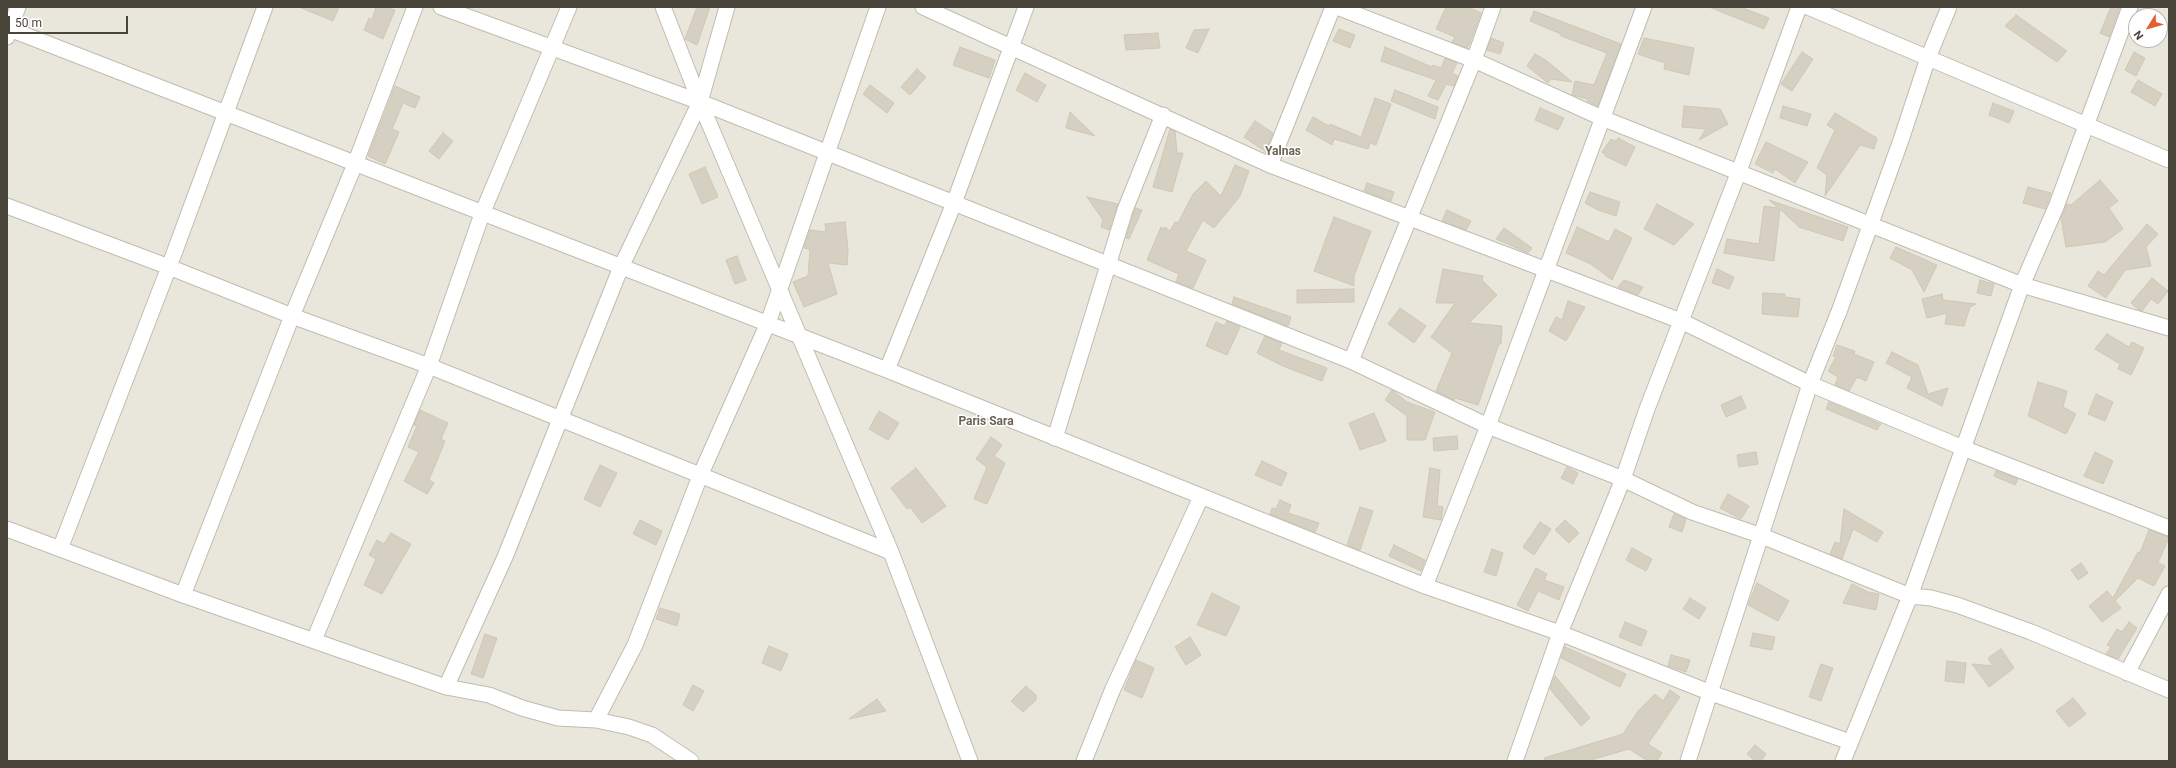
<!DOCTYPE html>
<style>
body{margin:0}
#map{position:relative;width:2176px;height:768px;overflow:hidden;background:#f5f3ed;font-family:Roboto,sans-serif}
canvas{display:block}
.frame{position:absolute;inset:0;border:8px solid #49453b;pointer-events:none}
.north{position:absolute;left:2128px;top:8px;width:40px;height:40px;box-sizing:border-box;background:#fff;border:1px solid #b6b5b1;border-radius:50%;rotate:233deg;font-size:11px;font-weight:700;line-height:16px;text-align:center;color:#49453b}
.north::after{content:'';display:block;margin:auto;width:14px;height:18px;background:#e75d32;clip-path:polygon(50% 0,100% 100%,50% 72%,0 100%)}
.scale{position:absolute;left:8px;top:16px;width:120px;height:18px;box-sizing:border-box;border:2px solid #49453b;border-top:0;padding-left:5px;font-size:12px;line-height:14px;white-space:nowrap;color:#49453b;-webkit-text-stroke:3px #fff;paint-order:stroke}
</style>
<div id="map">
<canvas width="2176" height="768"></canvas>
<div class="frame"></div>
<div class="north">N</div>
<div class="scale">50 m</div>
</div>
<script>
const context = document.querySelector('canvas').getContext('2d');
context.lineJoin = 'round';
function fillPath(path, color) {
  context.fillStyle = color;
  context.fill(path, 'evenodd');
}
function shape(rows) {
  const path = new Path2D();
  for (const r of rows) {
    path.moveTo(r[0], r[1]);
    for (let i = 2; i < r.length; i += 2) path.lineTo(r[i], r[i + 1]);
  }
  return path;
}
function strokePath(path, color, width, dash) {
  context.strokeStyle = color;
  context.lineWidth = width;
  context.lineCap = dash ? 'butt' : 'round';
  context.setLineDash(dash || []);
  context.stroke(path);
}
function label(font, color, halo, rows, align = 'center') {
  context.font = font + ' Roboto,sans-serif';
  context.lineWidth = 3;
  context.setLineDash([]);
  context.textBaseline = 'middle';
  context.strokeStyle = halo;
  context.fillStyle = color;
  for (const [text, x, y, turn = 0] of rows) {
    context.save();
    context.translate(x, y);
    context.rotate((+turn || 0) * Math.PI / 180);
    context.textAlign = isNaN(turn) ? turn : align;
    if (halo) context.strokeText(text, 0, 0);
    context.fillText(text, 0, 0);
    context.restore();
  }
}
const residential = shape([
 [7,7,2169,7,2169,761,7,761],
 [2136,16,2160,16,2160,40,2136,40]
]);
const building = shape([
 [299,7,339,7,333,21,299,7],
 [376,7,386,7,395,10,383,39,364,30,369,18,372,20,376,7],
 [697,7,710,7,697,45,685,39,697,7],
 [1446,7,1468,7,1481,13,1470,43,1467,48,1452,42,1455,37,1436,29,1446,7],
 [1709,7,1740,7,1769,18,1764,29,1709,7],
 [2111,7,2120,7,2109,37,2100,33,2111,7],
 [1534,11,1621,44,1598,106,1587,101,1588,99,1572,95,1575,81,1594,85,1607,53,1561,36,1561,34,1530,21,1534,11],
 [2016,15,2067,51,2057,62,2005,26,2016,15],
 [1209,29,1198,53,1186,48,1194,30,1209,29],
 [1339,29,1355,35,1350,48,1333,41,1339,29],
 [1158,33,1160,48,1126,50,1124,35,1158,33],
 [1491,38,1504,43,1500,54,1487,50,1491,38],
 [1644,38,1694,48,1689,75,1664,69,1665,63,1638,54,1644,38],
 [960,47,995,60,989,78,953,65,960,47],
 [1385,47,1432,67,1433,65,1441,68,1445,58,1457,63,1452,73,1458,76,1454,86,1446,84,1438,100,1428,96,1436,80,1381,61,1385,47],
 [1802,52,1813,59,1792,91,1781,84,1802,52],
 [2134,52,2145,58,2136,76,2125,70,2134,52],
 [1535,54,1547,61,1572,82,1551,79,1548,83,1527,66,1535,54],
 [917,69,926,77,910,95,901,87,917,69],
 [1025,73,1046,85,1037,102,1016,90,1025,73],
 [2138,80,2162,94,2155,106,2131,92,2138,80],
 [870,85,894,103,887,113,863,94,870,85],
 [395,86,420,97,415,108,403,103,392,129,399,132,385,164,368,156,395,86],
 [1395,90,1438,107,1435,119,1391,101,1395,90],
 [1375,98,1391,104,1376,145,1370,143,1368,149,1334,139,1332,145,1306,130,1313,117,1329,126,1330,124,1361,137,1375,98],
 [1993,103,2014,111,2009,123,1989,115,1993,103],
 [1684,106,1720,109,1728,124,1699,140,1706,129,1682,127,1684,106],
 [1783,106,1811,114,1807,126,1780,118,1783,106],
 [1540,108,1564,118,1558,130,1535,120,1540,108],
 [1070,112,1095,136,1066,128,1070,112],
 [1835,113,1877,138,1874,149,1860,145,1825,196,1827,175,1817,168,1835,130,1827,125,1835,113],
 [1255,121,1273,133,1266,152,1244,137,1255,121],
 [1170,129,1175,131,1177,153,1183,153,1172,192,1153,187,1170,129],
 [443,133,453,141,439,159,429,151,443,133],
 [1618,138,1635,147,1626,166,1605,156,1606,155,1602,152,1611,139,1616,141,1618,138],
 [1766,142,1808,162,1795,183,1775,169,1773,173,1755,164,1766,142],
 [1235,165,1249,171,1240,196,1214,228,1203,220,1186,251,1206,260,1193,288,1176,282,1179,274,1147,260,1161,227,1164,229,1165,227,1170,231,1175,222,1178,223,1193,194,1206,181,1221,196,1235,165],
 [705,167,718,197,702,204,689,174,705,167],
 [2100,180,2118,201,2109,208,2123,229,2105,242,2066,247,2061,218,2067,204,2071,205,2100,180],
 [1367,183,1394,192,1391,201,1364,191,1367,183],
 [2028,187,2051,193,2045,209,2023,203,2028,187],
 [1590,192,1620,202,1616,216,1598,210,1585,203,1590,192],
 [1087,197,1118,204,1109,230,1101,227,1103,220,1087,197],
 [1769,200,1848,227,1843,241,1799,227,1780,209,1774,261,1724,253,1727,239,1759,244,1764,206,1778,208,1769,200],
 [1657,204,1694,224,1674,245,1644,229,1657,204],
 [1135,208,1142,210,1129,239,1126,238,1135,208],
 [1447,210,1471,221,1466,230,1442,221,1447,210],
 [1334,217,1371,231,1354,276,1354,286,1314,271,1334,217],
 [845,222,848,250,847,265,828,263,837,294,804,307,793,282,808,276,810,249,804,248,810,230,826,232,825,224,845,222],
 [2147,224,2158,234,2146,247,2151,266,2125,270,2106,298,2088,286,2098,271,2104,275,2147,224],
 [1577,227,1609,242,1615,229,1632,238,1612,280,1591,264,1566,253,1577,227],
 [1504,228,1532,248,1528,253,1496,239,1504,228],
 [1896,247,1937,265,1924,292,1912,270,1890,258,1896,247],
 [737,256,746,280,735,284,726,260,737,256],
 [1443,269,1483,276,1482,280,1497,295,1469,323,1502,326,1501,344,1499,344,1478,405,1455,398,1454,400,1436,391,1452,353,1431,337,1455,303,1436,303,1443,269],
 [1717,269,1734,277,1729,289,1712,283,1717,269],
 [2152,278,2168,291,2158,304,2151,299,2142,311,2139,310,2131,303,2152,278],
 [1624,280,1643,287,1638,295,1618,287,1624,280],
 [1980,280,1994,284,1991,296,1977,293,1980,280],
 [1354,289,1354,302,1297,303,1297,290,1354,289],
 [1763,293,1785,294,1785,297,1800,299,1798,317,1762,314,1763,293],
 [1942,294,1943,300,1976,304,1970,307,1964,326,1945,324,1947,313,1927,318,1922,299,1942,294],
 [1234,297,1291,317,1288,326,1232,304,1234,297],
 [1568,301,1585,307,1566,341,1549,331,1556,317,1562,320,1568,301],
 [1400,308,1426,326,1414,343,1388,324,1400,308],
 [1227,321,1240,327,1227,355,1206,346,1216,322,1225,326,1227,321],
 [2107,334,2129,347,2132,342,2144,348,2131,375,2118,369,2120,364,2095,349,2107,334],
 [1265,336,1282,343,1279,350,1327,368,1322,381,1283,366,1257,353,1265,336],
 [1837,345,1855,351,1854,354,1874,362,1866,381,1857,377,1849,391,1835,385,1838,377,1828,371,1836,357,1833,356,1837,345],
 [1892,352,1918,365,1928,394,1948,388,1942,406,1907,388,1912,377,1886,363,1892,352],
 [2038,382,2067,391,2063,407,2076,414,2066,434,2028,416,2038,382],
 [1392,390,1407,402,1435,412,1425,440,1407,440,1407,416,1385,400,1392,390],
 [2096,394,2113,402,2105,421,2088,414,2096,394],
 [1741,396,1746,408,1726,417,1721,405,1741,396],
 [1829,402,1881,424,1877,430,1826,409,1829,402],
 [420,410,448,423,441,439,445,441,429,480,434,483,427,494,404,481,419,452,408,447,417,426,414,425,420,410],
 [879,411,899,423,888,440,869,429,879,411],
 [1374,413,1386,441,1360,450,1349,423,1374,413],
 [1457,436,1458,449,1434,451,1433,438,1457,436],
 [991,437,1002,445,994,456,1005,463,987,504,974,499,987,467,976,459,991,437],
 [1756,452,1758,464,1739,467,1737,455,1756,452],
 [2095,452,2113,461,2103,484,2084,476,2095,452],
 [1262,461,1287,473,1281,486,1255,475,1262,461],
 [600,465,617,473,600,507,584,499,600,465],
 [1567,467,1578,473,1573,484,1561,478,1567,467],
 [916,468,946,506,922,523,910,507,907,509,891,488,916,468],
 [1430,468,1440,470,1437,506,1443,507,1441,520,1423,517,1430,468],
 [1996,471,2018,479,2015,485,1994,476,1996,471],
 [1728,494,1749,506,1741,519,1720,508,1728,494],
 [1280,500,1291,505,1288,513,1319,523,1315,532,1270,514,1272,508,1276,509,1280,500],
 [1360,507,1373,511,1360,550,1347,545,1360,507],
 [1844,509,1883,532,1877,542,1853,529,1842,559,1830,554,1835,542,1840,544,1844,509],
 [1674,514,1686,519,1682,532,1669,527,1674,514],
 [640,520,662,531,656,545,633,534,640,520],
 [1565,520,1579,533,1569,543,1555,530,1565,520],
 [1540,522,1551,529,1534,555,1523,547,1540,522],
 [2149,530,2169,537,2158,563,2165,566,2154,586,2138,578,2115,601,2121,608,2102,622,2089,606,2107,591,2113,598,2138,552,2140,553,2149,530],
 [391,533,411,544,382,594,364,585,376,559,369,555,377,540,384,544,391,533],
 [1394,545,1425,560,1421,571,1389,556,1394,545],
 [1632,548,1652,559,1646,571,1626,560,1632,548],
 [1492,549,1503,553,1496,576,1484,572,1492,549],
 [2081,563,2088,573,2078,580,2071,570,2081,563],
 [1536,568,1547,574,1544,580,1564,587,1559,600,1538,591,1528,611,1517,605,1536,568],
 [1757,583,1789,601,1778,621,1748,605,1757,583],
 [1852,584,1868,592,1879,594,1876,610,1843,603,1852,584],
 [1212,593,1240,607,1226,636,1197,625,1212,593],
 [1690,598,1706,608,1699,619,1683,609,1690,598],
 [660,608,680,614,677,626,656,619,660,608],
 [1625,622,1647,631,1641,646,1619,637,1625,622],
 [2129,622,2137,628,2118,659,2106,654,2111,647,2107,645,2117,629,2122,632,2129,622],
 [1753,633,1775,637,1772,650,1750,646,1753,633],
 [485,634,497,638,483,678,471,674,485,634],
 [1190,637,1201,655,1186,665,1175,647,1190,637],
 [769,646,788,654,781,671,762,663,769,646],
 [1565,647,1626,674,1620,687,1561,658,1565,647],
 [2001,649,2014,668,1989,687,1972,664,1993,666,1988,658,2001,649],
 [1671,655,1690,660,1686,672,1668,666,1671,655],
 [1136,660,1154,668,1142,698,1124,690,1136,660],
 [1947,661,1966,663,1964,683,1945,681,1947,661],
 [1821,664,1833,668,1821,701,1809,697,1821,664],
 [1555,676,1590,718,1581,726,1550,689,1555,676],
 [693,685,704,691,693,711,683,705,693,685],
 [1026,686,1036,695,1036,700,1023,712,1011,701,1026,686],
 [1670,690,1680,697,1648,744,1662,753,1657,761,1648,761,1629,749,1587,761,1545,761,1544,758,1623,734,1638,711,1655,694,1663,701,1670,690],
 [2073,698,2086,714,2069,727,2056,711,2073,698],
 [877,699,886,711,849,719,877,699],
 [1755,745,1766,754,1761,761,1755,761,1747,754,1755,745]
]);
const minor = shape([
 [441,7,700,102,1351,361,1488,426,1623,479,1692,512,1762,536,1910,596,1931,598,1957,605,2031,632,2169,690],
 [663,7,700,102,891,552,970,761],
 [923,7,1270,165,1681,321,1810,384,1963,448,2169,528],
 [1337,7,1474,60,1602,118,2022,285,2169,328],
 [1808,7,2169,160],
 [7,28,887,370,1425,586,1560,633,1711,693,1850,742],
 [7,37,18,7],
 [1270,165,1333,7],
 [7,206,169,267,292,316,429,366,891,552],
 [1351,361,1474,60,1493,7],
 [887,370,954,203,1026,7],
 [1055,438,1125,210,1163,115],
 [7,529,183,595,446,687,489,695,522,708,558,718,596,720,629,727,652,735,691,761],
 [60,549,169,267,265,7],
 [1425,586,1488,426,1644,7],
 [183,595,292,316,355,164,415,7],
 [314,640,429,366,482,214,569,7],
 [2127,673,2169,594],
 [446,687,505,557,621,267,700,102,727,7],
 [596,720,635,645,700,476,768,323,878,7],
 [1084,761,1112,691,1201,497],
 [1515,761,1560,633,1623,479,1647,409,1739,171,1799,7],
 [1688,761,1810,384,1840,309,1901,140,1928,58,1949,7],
 [1843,761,1910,596,2022,285,2056,207,2130,7]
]);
const neighbourhoodNames = [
 ["Yalnas",1283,152],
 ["Paris Sara",986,422]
];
fillPath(residential, '#e9e6db');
fillPath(building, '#d6d0c3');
strokePath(building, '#d0c8b7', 1);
strokePath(minor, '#c0bcb0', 17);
strokePath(minor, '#fff', 15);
label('bold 12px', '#6b6353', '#fff', neighbourhoodNames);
</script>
